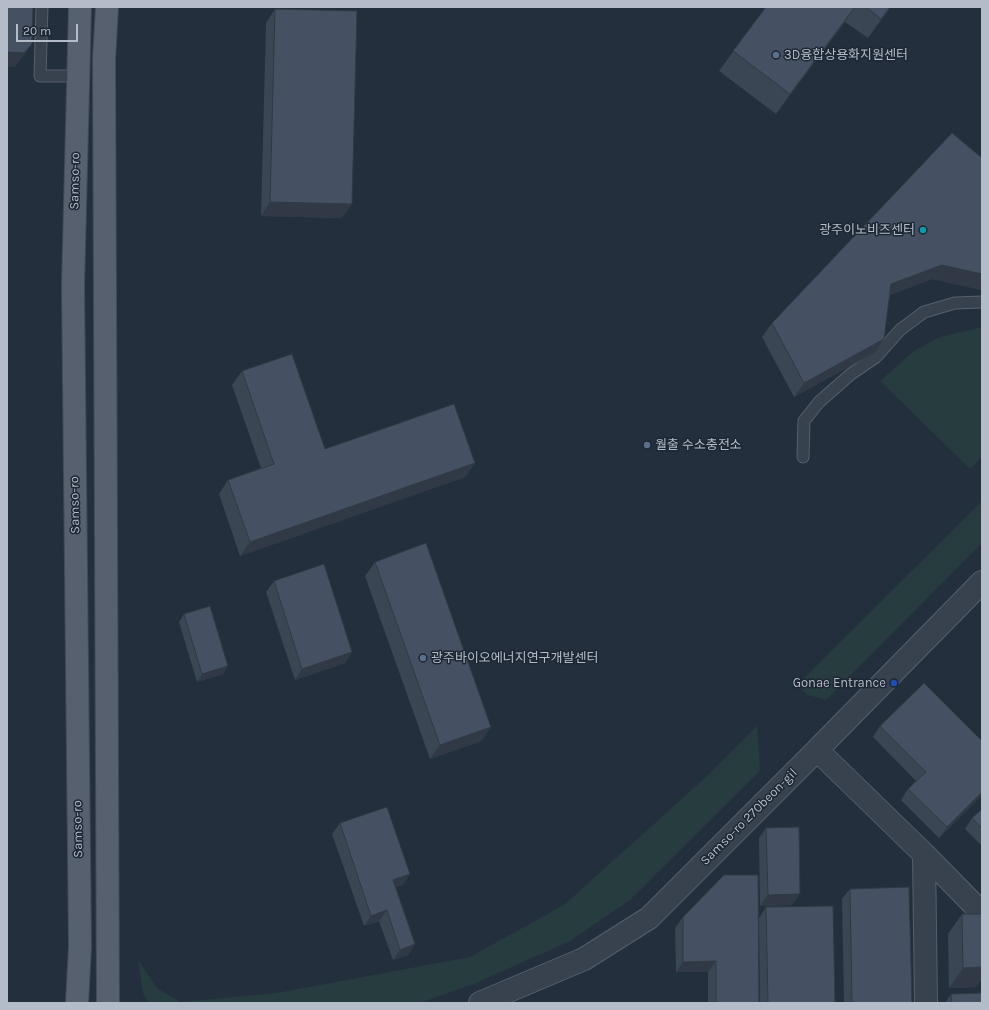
<!DOCTYPE html>
<meta charset="utf-8">
<style>
body{margin:0}
#map{position:relative;width:989px;height:1010px;overflow:hidden;background:#242f3e;font-family:Karla,sans-serif}
canvas{display:block}
.frame{position:absolute;inset:0;border:8px solid #b4bcc9;pointer-events:none}
.scale{position:absolute;left:16px;top:24px;width:62px;height:18px;box-sizing:border-box;border:2px solid #b4bcc9;border-top:0;padding-left:5px;font-size:12px;line-height:14px;white-space:nowrap;color:#b4bcc9;-webkit-text-stroke:3px #1d2633;paint-order:stroke}
</style>
<div id="map">
<canvas width="989" height="1010"></canvas>
<div class="frame"></div>
<div class="scale">20 m</div>
</div>
<script>
const context = document.querySelector('canvas').getContext('2d');
context.lineJoin = 'round';
function fillPath(path, color) {
  context.fillStyle = color;
  context.fill(path, 'evenodd');
}
function shape(rows) {
  const path = new Path2D();
  for (const r of rows) {
    path.moveTo(r[0], r[1]);
    for (let i = 2; i < r.length; i += 2) path.lineTo(r[i], r[i + 1]);
  }
  return path;
}
function strokePath(path, color, width, dash) {
  context.strokeStyle = color;
  context.lineWidth = width;
  context.lineCap = dash ? 'butt' : 'round';
  context.setLineDash(dash || []);
  context.stroke(path);
}
function label(font, color, halo, rows, align = 'center') {
  context.font = font + ' Karla,"Noto Sans KR",sans-serif';
  context.lineWidth = 3;
  context.setLineDash([]);
  context.textBaseline = 'middle';
  context.strokeStyle = halo;
  context.fillStyle = color;
  for (const [text, x, y, turn = 0] of rows) {
    context.save();
    context.translate(x, y);
    context.rotate((+turn || 0) * Math.PI / 180);
    context.textAlign = isNaN(turn) ? turn : align;
    if (halo) context.strokeText(text, 0, 0);
    context.fillText(text, 0, 0);
    context.restore();
  }
}
const green = shape([
 [978,328,982,328,982,456,970,469,880,381,914,351,940,337],
 [982,501,982,543,826,700,808,695,797,685],
 [757,726,760,771,630,900,570,941,476,983,420,1003,149,1003,143,993,138,960,158,989,181,1002,277,993,470,957,564,905,704,779]
]);
const lane = shape([
 [42,7,40,76,78,76],
 [803,457,804,421,819,402,851,374,876,357,900,330,924,312,955,303,982,302]
]);
const street = shape([
 [817,750,924,854,982,913],
 [924,854,926,1003],
 [480,1003,584,959,649,918,817,750,982,582]
]);
const primary = shape([
 [107,7,104,59,108,1003],
 [77,1003,80,947,73,286,80,7]
]);
const wall = shape([
 [766,7,891,7,868,38,845,22,776,114,719,71],
 [275,9,342,218,261,216,266,23],
 [982,158,982,290,932,279,890,295,874,353,794,397,762,337,772,323],
 [242,371,325,449,475,463,465,477,240,556,219,494,228,480,261,468,232,385],
 [375,562,491,727,481,741,430,759,365,576],
 [274,581,352,652,345,663,295,680,266,592],
 [184,614,223,674,197,682,179,622],
 [880,726,982,741,982,795,939,838,901,800,908,789,916,781,873,737],
 [982,809,982,846,965,829,972,818],
 [340,823,403,885,396,887,415,944,408,955,393,960,379,921,364,926,332,834],
 [766,828,792,905,760,906,759,838],
 [850,889,912,1003,844,1003,842,899],
 [766,907,835,1003,760,1003,759,918],
 [962,914,982,914,982,978,976,987,949,988,948,934],
 [683,917,759,1003,708,1003,708,972,676,972,675,928],
 [951,994,982,1003,945,1003]
]);
const shadedWall = shape([
 [855,7,845,22,776,114,790,94],
 [890,7,891,7,868,38,881,19],
 [32,44,22,58,15,67,7,66,7,52],
 [270,202,352,204,342,218,261,216],
 [942,265,982,274,982,290,932,279,881,298,891,284],
 [884,339,874,353,794,397,804,383],
 [475,463,465,477,240,556,250,542],
 [352,652,345,663,295,680,302,669],
 [228,666,223,674,197,682,202,674],
 [491,727,481,741,430,759,440,745],
 [982,792,982,795,939,838,947,827],
 [410,874,403,885,386,891,393,880],
 [800,894,792,905,760,906,768,895],
 [387,910,379,921,364,926,371,916],
 [415,944,408,955,393,960,400,950],
 [716,961,708,972,676,972,683,962],
 [982,967,982,978,976,987,949,988,963,968]
]);
const building = shape([
 [7,7,33,7,32,44,24,53,7,52,7,7],
 [766,7,855,7,790,94,733,51,766,7],
 [866,7,890,7,881,19,866,7],
 [275,9,357,11,352,204,270,202,275,9],
 [952,133,982,158,982,274,942,265,891,284,884,339,804,383,772,323,952,133],
 [292,354,325,449,454,404,475,463,250,542,228,480,274,464,242,371,292,354],
 [426,543,491,727,440,745,375,562,426,543],
 [324,564,352,652,302,669,274,581,324,564],
 [210,606,228,666,202,674,184,614,210,606],
 [924,683,982,741,982,792,947,827,908,789,926,772,880,726,924,683],
 [387,807,410,874,393,880,415,944,400,950,387,910,371,916,340,823,387,807],
 [982,809,982,828,972,818,982,809],
 [799,827,800,894,768,895,766,828,799,827],
 [724,875,758,875,759,1003,716,1003,716,961,683,962,683,917,724,875],
 [909,887,912,1003,852,1003,850,889,909,887],
 [833,906,835,1003,768,1003,766,907,833,906],
 [962,914,982,914,982,967,963,968,962,914],
 [982,993,982,1003,952,1003,951,994,982,993]
]);
const markers = [
 [776,55,4,"#5c6f8a"],
 [923,230,4,"#0f9aa8"],
 [647,445,4,"#5c6f8a"],
 [423,658,4,"#5c6f8a"],
 [894,683,4,"#1a4fb4"]
];
const poiNames = [
 ["3D융합상용화지원센터",784,55],
 ["광주이노비즈센터",915,230,"right"],
 ["월출 수소충전소",655,445],
 ["광주바이오에너지연구개발센터",431,658],
 ["Gonae Entrance",886,683,"right"]
];
const streetNames = [
 ["Samso-ro",75,181,-89],
 ["Samso-ro",75,505,-91],
 ["Samso-ro 270beon-gil",749,817,-45],
 ["Samso-ro",78,829,-91]
];
fillPath(green, '#263c3f');
strokePath(lane, '#565f6c', 13);
strokePath(street, '#565f6c', 24);
strokePath(primary, '#414a57', 24);
strokePath(lane, '#38414e', 11);
strokePath(street, '#38414e', 22);
strokePath(primary, '#56606e', 22);
fillPath(wall, '#3b4654');
fillPath(shadedWall, '#303945');
fillPath(building, '#455162');
strokePath(building, '#303945', 1);
for (const [x, y, r, color] of markers) {
  const dot = new Path2D();
  dot.arc(x, y, r, 0, 2 * Math.PI);
  context.fillStyle = color;
  context.fill(dot);
  strokePath(dot, '#1d2633', 1.5);
}
label('13px', '#b4bcc9', '#1d2633', poiNames, 'left');
label('13px', '#b4bcc9', '#1d2633', streetNames);
</script>
